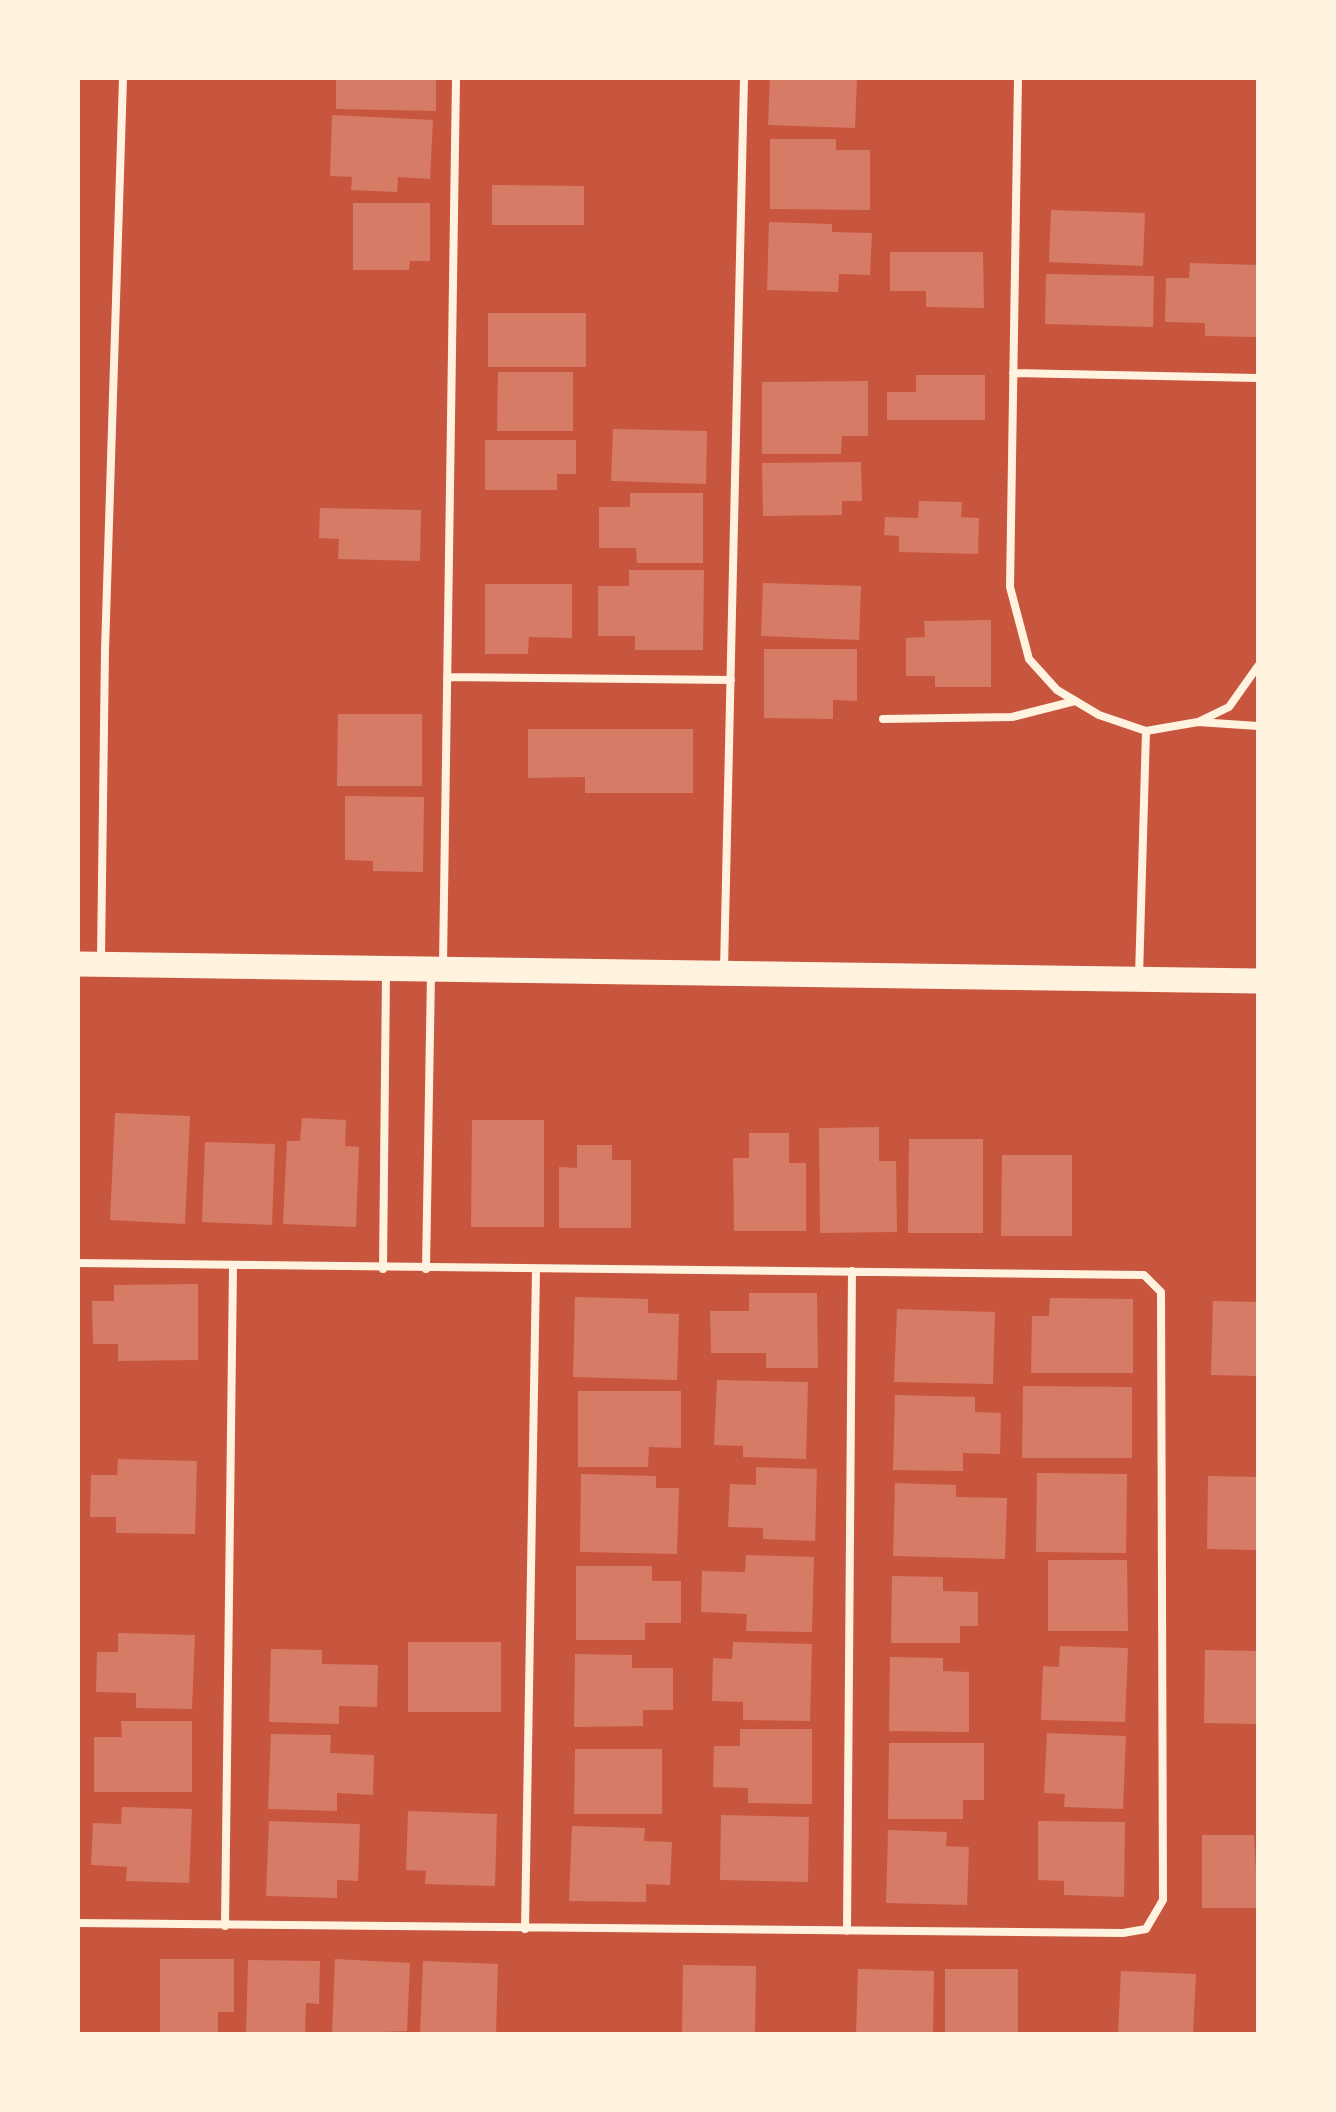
<!DOCTYPE html>
<style>
body{margin:0}
#map{position:relative;width:1336px;height:2112px;overflow:hidden;background:#c8553d;font-family:Arial,sans-serif}
canvas{display:block}
.frame{position:absolute;inset:0;border:80px solid #fff3e0;pointer-events:none}
</style>
<div id="map">
<canvas width="1336" height="2112"></canvas>
<div class="frame"></div>
</div>
<script>
const context = document.querySelector('canvas').getContext('2d');
context.lineJoin = 'round';
function fillPath(path, color) {
  context.fillStyle = color;
  context.fill(path, 'evenodd');
}
function shape(rows) {
  const path = new Path2D();
  for (const r of rows) {
    path.moveTo(r[0], r[1]);
    for (let i = 2; i < r.length; i += 2) path.lineTo(r[i], r[i + 1]);
  }
  return path;
}
function strokePath(path, color, width, dash) {
  context.strokeStyle = color;
  context.lineWidth = width;
  context.lineCap = dash ? 'butt' : 'round';
  context.setLineDash(dash || []);
  context.stroke(path);
}
const building = shape([
 [336,78,436,78,436,111,336,109],
 [770,78,857,78,855,128,768,125],
 [332,115,433,120,430,179,398,177,397,192,351,190,352,177,330,176],
 [770,139,836,139,836,150,870,150,870,210,770,209],
 [492,185,584,186,584,225,492,225],
 [353,203,430,203,430,261,410,261,409,270,353,270],
 [1051,210,1145,213,1143,266,1049,262],
 [769,222,832,224,832,232,872,233,870,275,839,274,838,292,767,290],
 [890,252,983,252,984,308,926,307,926,291,890,291],
 [1190,263,1258,265,1258,337,1205,336,1205,323,1165,322,1166,278,1189,278],
 [1046,274,1154,276,1153,327,1045,324],
 [488,313,586,313,586,367,488,367],
 [498,372,573,372,573,431,497,431],
 [916,375,985,375,985,420,887,420,887,392,916,392],
 [868,381,868,436,842,436,841,454,762,454,762,382],
 [613,429,707,431,706,484,611,481],
 [485,440,576,440,576,474,557,474,557,490,485,490],
 [861,462,862,501,842,501,842,515,763,516,762,463],
 [630,493,703,493,703,563,637,563,636,548,599,548,599,507,630,507],
 [919,501,962,502,961,517,979,518,978,554,899,552,899,536,884,535,885,517,918,518],
 [320,508,421,510,420,561,338,559,339,539,319,538],
 [629,570,704,570,703,650,635,650,635,636,598,636,598,586,629,586],
 [763,583,861,586,859,640,761,636],
 [485,584,572,584,572,638,529,637,528,654,485,654],
 [991,620,991,687,935,687,935,676,906,676,906,638,925,637,924,621],
 [764,649,857,649,857,701,833,700,833,719,764,718],
 [338,714,422,714,422,786,337,786],
 [528,729,693,729,693,793,585,793,585,777,528,778],
 [345,796,424,797,423,872,373,871,373,861,345,860],
 [115,1113,190,1116,185,1224,110,1220],
 [302,1118,346,1120,345,1146,359,1147,356,1227,283,1224,287,1141,300,1141],
 [472,1120,544,1120,544,1227,471,1227],
 [879,1127,879,1161,896,1161,897,1232,820,1233,819,1128],
 [749,1133,789,1133,789,1163,806,1163,806,1231,734,1231,733,1158,749,1158],
 [909,1139,983,1139,983,1233,908,1233],
 [205,1142,275,1144,272,1225,202,1222],
 [577,1145,612,1145,612,1160,631,1160,631,1228,559,1228,559,1167,577,1168],
 [1002,1155,1072,1155,1072,1236,1001,1236],
 [198,1284,198,1360,118,1361,118,1344,93,1344,92,1301,114,1301,114,1285],
 [749,1293,817,1293,818,1368,766,1368,766,1353,711,1353,710,1311,749,1311],
 [575,1297,648,1299,648,1313,679,1314,677,1380,573,1377],
 [1050,1298,1133,1299,1133,1373,1031,1373,1032,1316,1049,1316],
 [1213,1301,1258,1302,1258,1376,1211,1375],
 [897,1309,995,1312,993,1384,894,1382],
 [717,1380,808,1382,806,1459,743,1457,743,1446,714,1445],
 [1023,1386,1132,1387,1132,1458,1022,1458],
 [578,1391,681,1391,681,1448,649,1447,648,1467,578,1467],
 [895,1395,975,1397,975,1412,1001,1413,1000,1454,963,1453,963,1471,893,1470],
 [118,1459,197,1461,195,1534,116,1533,116,1517,90,1517,91,1475,117,1475],
 [756,1467,817,1469,815,1541,763,1539,763,1528,728,1527,730,1484,756,1485],
 [1037,1473,1127,1474,1126,1553,1036,1552],
 [581,1474,656,1476,656,1488,679,1488,677,1554,580,1552],
 [1208,1476,1258,1477,1258,1550,1207,1549],
 [895,1483,956,1485,956,1497,1007,1498,1005,1559,893,1556],
 [746,1555,814,1557,812,1632,746,1631,747,1614,701,1612,702,1571,745,1572],
 [1048,1560,1127,1560,1128,1631,1048,1631],
 [576,1566,652,1566,652,1581,681,1581,681,1623,645,1623,645,1640,576,1640],
 [892,1576,943,1577,943,1591,978,1592,978,1626,960,1626,960,1643,891,1643],
 [118,1633,195,1635,192,1709,136,1708,136,1693,96,1692,97,1652,118,1652],
 [408,1642,501,1642,501,1712,408,1712],
 [733,1642,812,1644,810,1721,743,1720,743,1702,712,1701,713,1658,732,1659],
 [1060,1646,1128,1648,1125,1722,1041,1720,1043,1666,1059,1667],
 [271,1649,322,1650,322,1664,378,1665,377,1707,339,1706,339,1724,269,1722],
 [1205,1650,1258,1651,1258,1724,1204,1723],
 [575,1654,632,1655,632,1668,673,1668,673,1710,643,1710,643,1726,574,1727],
 [890,1657,943,1658,943,1671,969,1672,969,1732,889,1731],
 [121,1721,192,1721,192,1792,94,1792,94,1737,122,1737],
 [740,1729,812,1729,812,1804,748,1803,748,1788,713,1787,714,1746,740,1746],
 [1047,1733,1126,1736,1123,1809,1064,1807,1065,1794,1044,1793],
 [271,1734,331,1735,330,1753,374,1755,373,1795,337,1793,337,1811,268,1809],
 [889,1743,984,1743,984,1800,963,1800,963,1819,888,1819],
 [575,1749,662,1749,662,1814,574,1814],
 [122,1807,192,1809,189,1883,126,1881,127,1867,91,1865,93,1823,121,1824],
 [408,1811,497,1814,495,1886,425,1884,426,1871,406,1870],
 [721,1815,809,1817,808,1882,720,1880],
 [269,1821,360,1824,358,1881,337,1880,337,1898,266,1896],
 [1038,1821,1125,1822,1124,1897,1064,1895,1064,1881,1038,1880],
 [572,1826,645,1828,644,1841,672,1842,670,1885,646,1884,646,1902,569,1901],
 [888,1830,947,1832,946,1846,969,1847,967,1905,886,1903],
 [1202,1835,1254,1835,1258,1908,1202,1908],
 [160,1959,234,1959,234,2012,218,2012,218,2034,160,2034],
 [335,1959,410,1963,407,2031,332,2034],
 [248,1960,320,1961,319,2004,306,2003,305,2034,246,2034],
 [423,1961,498,1964,496,2034,420,2034],
 [683,1965,756,1966,755,2034,682,2034],
 [858,1969,934,1971,933,2034,856,2034],
 [945,1969,1018,1969,1018,2034,945,2033],
 [1121,1971,1196,1974,1193,2034,1118,2034]
]);
const service = shape([
 [1018,78,1010,587,1029,659,1057,690,1099,715,1146,731,1198,722,1229,707,1258,666],
 [1013,373,1258,378],
 [447,677,731,680],
 [883,719,1012,717,1075,701],
 [1198,722,1258,726],
 [101,958,105,650,123,78],
 [443,963,456,78],
 [724,969,744,78],
 [1139,977,1146,731],
 [78,1263,1144,1275,1161,1292,1163,1900,1146,1929,1123,1933,78,1923],
 [383,1269,386,973],
 [426,1269,431,973],
 [225,1926,233,1266],
 [525,1929,536,1270],
 [847,1931,852,1271]
]);
const primary = shape([
 [78,964,1258,981]
]);
fillPath(building, '#d67c66');
strokePath(service, '#fff3e0', 8);
strokePath(primary, '#fff3e0', 25);
</script>
